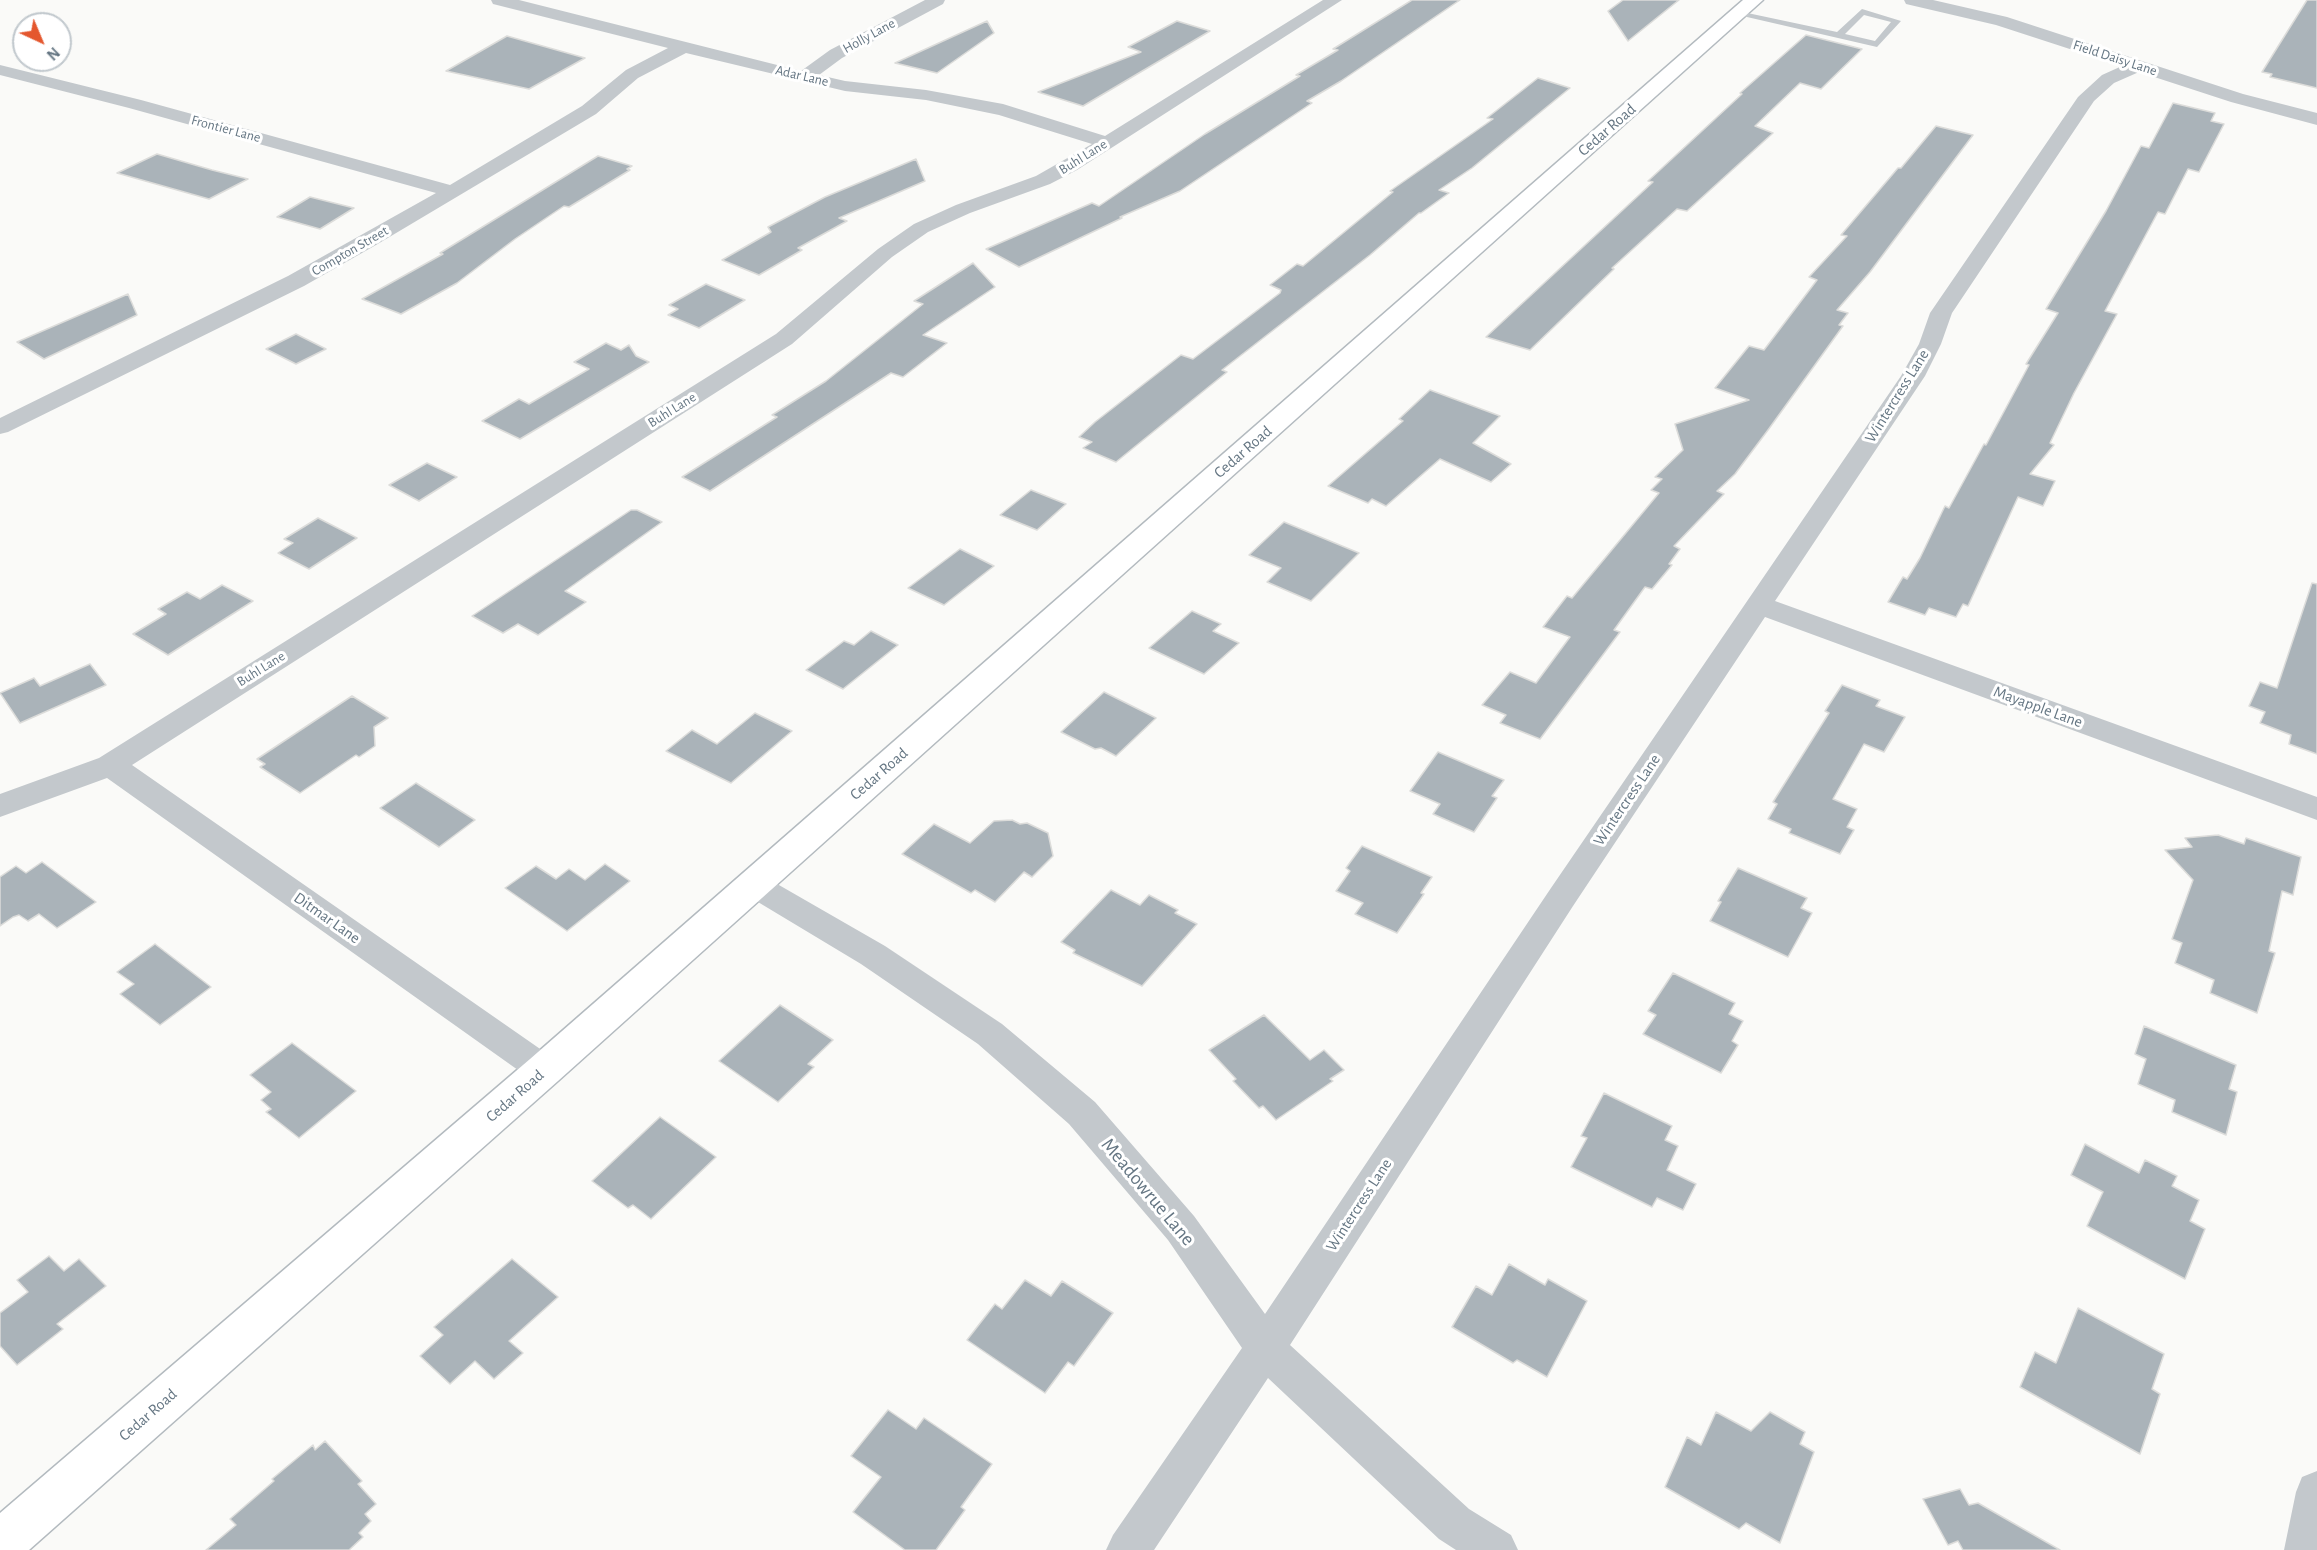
<!DOCTYPE html>
<style>
body{margin:0}
#map{position:relative;width:2317px;height:1550px;overflow:hidden;background:#fafaf8;font-family:"Alegreya Sans",sans-serif}
canvas{display:block}
.north{position:absolute;left:12px;top:12px;width:60px;height:60px;box-sizing:border-box;background:#fff;border:2px solid #c1c8cd;border-radius:50%;rotate:136deg;font-size:16px;font-weight:700;line-height:24px;text-align:center;color:#657683}
.north::after{content:'';display:block;margin:auto;width:21px;height:27px;background:#e4572e;clip-path:polygon(50% 0,100% 100%,50% 72%,0 100%)}
</style>
<div id="map">
<canvas width="2317" height="1550"></canvas>
<div class="north">N</div>
</div>
<script>
const context = document.querySelector('canvas').getContext('2d');
context.lineJoin = 'round';
function fillPath(path, color) {
  context.fillStyle = color;
  context.fill(path, 'evenodd');
}
function shape(rows) {
  const path = new Path2D();
  for (const r of rows) {
    path.moveTo(r[0], r[1]);
    for (let i = 2; i < r.length; i += 2) path.lineTo(r[i], r[i + 1]);
  }
  return path;
}
function strokePath(path, color, width, dash) {
  context.strokeStyle = color;
  context.lineWidth = width;
  context.lineCap = dash ? 'butt' : 'round';
  context.setLineDash(dash || []);
  context.stroke(path);
}
function label(font, color, halo, rows, align = 'center') {
  context.font = font + ' "Alegreya Sans",sans-serif';
  context.lineWidth = 6;
  context.setLineDash([]);
  context.textBaseline = 'middle';
  context.strokeStyle = halo;
  context.fillStyle = color;
  for (const [text, x, y, turn = 0] of rows) {
    context.save();
    context.translate(x, y);
    context.rotate((+turn || 0) * Math.PI / 180);
    context.textAlign = isNaN(turn) ? turn : align;
    if (halo) context.strokeText(text, 0, 0);
    context.fillText(text, 0, 0);
    context.restore();
  }
}
const building = shape([
 [1412,0,1460,0,1341,81,1307,101,1312,103,1180,191,1120,217,1122,218,1019,267,986,249,1092,203,1099,206,1205,134,1300,76,1296,75,1338,50,1333,49,1412,0],
 [1623,0,1679,0,1628,41,1608,11,1623,0],
 [2307,0,2317,0,2317,88,2270,77,2272,74,2262,72,2307,0],
 [987,21,994,33,937,73,895,63,987,21],
 [1177,21,1210,31,1083,106,1038,92,1141,52,1128,47,1177,21],
 [1806,35,1862,49,1821,89,1800,83,1755,126,1773,133,1687,211,1677,209,1612,268,1614,269,1530,350,1486,337,1653,182,1648,181,1742,94,1740,93,1806,35],
 [507,36,585,58,529,89,446,71,507,36],
 [1538,78,1570,88,1472,168,1439,190,1449,193,1421,213,1419,213,1370,255,1222,370,1227,372,1116,462,1083,448,1092,442,1079,437,1095,422,1181,355,1193,359,1280,293,1281,290,1270,285,1297,264,1303,266,1393,192,1390,191,1493,119,1487,118,1538,78],
 [2173,103,2215,113,2211,121,2224,124,2199,172,2188,169,2165,214,2158,212,2105,311,2117,314,2074,393,2050,443,2054,445,2030,474,2055,481,2043,506,2018,497,1968,606,1963,604,1956,617,1929,608,1925,615,1888,602,1903,577,1907,579,1920,558,1945,506,1949,508,1984,444,1986,445,2029,365,2026,364,2058,313,2046,309,2106,211,2141,146,2149,148,2173,103],
 [1936,126,1973,135,1870,272,1837,310,1848,313,1839,325,1843,326,1768,430,1735,474,1717,491,1724,494,1674,546,1680,549,1669,564,1672,565,1652,589,1645,587,1614,630,1620,632,1540,739,1500,723,1506,715,1482,705,1510,672,1536,683,1570,637,1543,627,1567,596,1572,598,1659,493,1651,490,1662,479,1655,477,1683,450,1675,424,1749,400,1715,388,1749,346,1764,350,1817,280,1809,277,1847,236,1841,235,1898,168,1901,168,1936,126],
 [157,154,212,170,248,179,209,199,117,173,157,154],
 [598,156,632,166,627,169,630,170,569,207,564,206,515,239,457,283,401,314,362,299,443,254,440,253,598,156],
 [916,159,925,181,839,218,847,221,798,248,802,250,759,275,722,260,771,232,768,227,825,197,916,159],
 [310,197,354,208,320,229,277,217,310,197],
 [973,263,995,287,923,335,947,343,903,377,891,373,710,491,682,477,777,417,772,415,826,381,923,304,914,301,973,263],
 [706,284,745,300,699,328,668,315,678,309,669,305,706,284],
 [128,294,137,315,44,359,17,342,128,294],
 [296,334,326,349,296,364,266,349,296,334],
 [606,343,621,350,629,345,636,356,649,362,520,439,482,421,519,399,529,404,589,369,574,362,606,343],
 [1430,390,1500,416,1473,443,1511,464,1491,482,1440,459,1386,506,1372,499,1368,503,1328,486,1403,421,1399,419,1430,390],
 [427,463,457,477,419,501,389,485,427,463],
 [1031,490,1066,504,1037,530,1000,515,1031,490],
 [631,510,637,510,662,522,565,591,586,602,538,635,518,624,503,633,472,616,631,510],
 [318,518,357,538,309,569,278,553,293,543,284,539,318,518],
 [1284,522,1359,553,1311,601,1267,582,1281,568,1249,555,1284,522],
 [960,549,994,566,944,605,908,588,960,549],
 [2312,583,2317,584,2317,754,2289,744,2291,735,2260,723,2265,712,2249,706,2260,682,2277,688,2312,583],
 [222,585,253,601,168,655,133,634,166,614,158,609,187,592,200,599,222,585],
 [1192,611,1221,624,1213,631,1239,643,1204,674,1149,648,1192,611],
 [871,631,898,645,843,689,806,670,844,641,854,645,871,631],
 [90,664,106,685,20,723,0,693,34,678,40,686,90,664],
 [1842,685,1880,700,1876,706,1905,717,1884,752,1864,744,1833,799,1857,809,1847,827,1854,830,1840,854,1789,833,1791,829,1768,819,1777,804,1773,802,1829,713,1825,711,1842,685],
 [1104,692,1156,718,1116,756,1101,748,1095,749,1061,732,1104,692],
 [352,696,388,718,374,727,375,746,359,757,356,755,300,793,260,767,265,764,257,759,352,696],
 [755,713,792,731,731,783,666,751,692,730,717,744,755,713],
 [1438,752,1504,780,1492,796,1497,798,1474,832,1433,814,1440,804,1410,791,1438,752],
 [416,783,475,820,439,847,380,808,416,783],
 [1012,820,1020,824,1027,823,1048,833,1053,856,1032,877,1024,872,995,902,975,890,971,893,902,854,934,824,970,843,994,821,1012,820],
 [2218,835,2244,844,2246,838,2301,857,2293,895,2282,891,2269,951,2275,953,2257,1013,2210,993,2214,980,2175,963,2182,943,2172,939,2193,880,2165,850,2192,847,2185,838,2218,835],
 [1362,846,1432,877,1421,893,1424,894,1397,933,1355,914,1363,903,1336,891,1350,871,1346,868,1362,846],
 [42,862,96,902,57,928,39,914,28,921,19,915,13,917,0,926,0,877,16,866,26,873,42,862],
 [605,864,630,881,567,931,505,888,536,866,556,879,569,869,585,880,605,864],
 [1738,868,1807,898,1801,908,1812,913,1788,957,1710,921,1721,902,1718,901,1738,868],
 [1111,890,1140,905,1149,895,1178,910,1175,913,1197,924,1142,986,1073,953,1075,950,1061,942,1111,890],
 [155,944,211,987,160,1025,120,994,134,984,117,972,155,944],
 [1673,973,1735,1003,1729,1014,1743,1021,1732,1041,1738,1045,1721,1073,1643,1034,1656,1015,1648,1011,1673,973],
 [780,1005,833,1040,808,1064,814,1067,778,1102,719,1061,780,1005],
 [1264,1015,1310,1060,1324,1050,1344,1070,1330,1079,1333,1081,1276,1120,1263,1106,1259,1108,1233,1081,1236,1079,1209,1050,1264,1015],
 [2144,1026,2236,1065,2229,1089,2237,1092,2226,1135,2172,1112,2175,1100,2138,1084,2146,1059,2135,1054,2144,1026],
 [292,1043,356,1091,299,1138,266,1112,271,1109,261,1100,271,1092,250,1075,292,1043],
 [1604,1093,1672,1126,1665,1140,1678,1146,1667,1170,1696,1184,1683,1210,1657,1198,1652,1207,1571,1167,1587,1138,1581,1136,1604,1093],
 [660,1117,716,1157,651,1219,633,1205,628,1208,592,1181,660,1117],
 [2085,1144,2139,1173,2145,1160,2177,1176,2172,1186,2199,1200,2190,1221,2205,1229,2185,1279,2087,1226,2103,1192,2071,1175,2085,1144],
 [49,1256,64,1271,79,1259,106,1286,57,1324,63,1329,17,1365,0,1346,0,1313,28,1292,17,1280,49,1256],
 [512,1259,558,1297,509,1341,523,1353,494,1379,475,1361,450,1384,420,1356,443,1335,434,1327,512,1259],
 [1509,1264,1545,1285,1548,1279,1587,1301,1547,1377,1517,1360,1513,1363,1452,1327,1476,1286,1492,1295,1509,1264],
 [1025,1280,1051,1296,1062,1281,1113,1313,1074,1366,1068,1362,1045,1393,967,1340,995,1304,1002,1309,1025,1280],
 [2078,1308,2164,1354,2152,1389,2160,1394,2140,1454,2020,1387,2035,1352,2056,1363,2078,1308],
 [888,1410,916,1429,924,1418,992,1464,961,1507,965,1510,936,1550,905,1550,853,1512,881,1477,851,1456,888,1410],
 [1716,1412,1751,1431,1770,1412,1805,1432,1800,1444,1814,1452,1780,1543,1746,1523,1739,1529,1665,1487,1687,1437,1701,1445,1716,1412],
 [325,1441,362,1481,358,1484,376,1504,365,1514,371,1521,359,1533,363,1537,349,1550,206,1550,236,1525,230,1519,274,1481,272,1479,313,1445,315,1450,325,1441],
 [1960,1489,1969,1505,1978,1503,2060,1550,1963,1550,1958,1541,1948,1545,1923,1499,1960,1489]
]);
const lane = shape([
 [1862,9,1901,21,1877,47,1734,14,1738,11,1837,32,1862,9],
 [1864,15,1891,22,1875,41,1845,34,1864,15]
]);
const street = shape([
 [491,0,519,0,801,71,830,50,925,0,945,0,943,4,842,58,819,75,845,81,926,90,1003,104,1105,136,1323,0,1342,0,1077,170,1050,184,970,213,928,232,892,257,792,344,132,765,556,1060,562,1070,556,1080,544,1085,532,1080,107,778,0,817,0,794,99,758,776,334,878,249,914,224,956,205,1036,176,1092,144,999,115,926,100,845,91,686,53,638,78,596,114,376,245,304,286,8,432,0,434,0,418,288,276,436,193,129,108,0,75,0,65,141,100,450,185,582,106,626,70,668,48,493,4,491,0],
 [1904,0,1933,0,2007,17,2243,94,2317,113,2317,125,2231,102,2139,72,2114,83,2094,101,1952,313,1941,344,1925,376,1775,601,2317,797,2317,820,1765,617,1573,906,1290,1345,1469,1509,1511,1535,1518,1550,1456,1550,1439,1539,1268,1378,1154,1550,1106,1550,1113,1535,1242,1348,1168,1240,1069,1124,978,1044,861,964,743,893,738,885,743,877,754,873,765,877,885,946,1002,1024,1095,1102,1194,1216,1265,1314,1551,888,1901,376,1919,344,1930,313,2078,97,2102,75,2122,66,1996,25,1906,4,1904,0],
 [2317,1471,2317,1550,2284,1550,2296,1492,2302,1477,2317,1471]
]);
const secondary = shape([
 [1743,0,1763,0,558,1081,29,1550,0,1550,0,1513,530,1059,1743,0]
]);
const farStreetnames = [
 ["Holly Lane",869,36,-29],
 ["Field Daisy Lane",2115,58,18],
 ["Adar Lane",802,76,13],
 ["Frontier Lane",226,129,15],
 ["Buhl Lane",1083,157,-32],
 ["Compton Street",350,251,-30],
 ["Buhl Lane",672,410,-32],
 ["Buhl Lane",261,669,-32]
];
const streetNames = [
 ["Cedar Road",1607,130,-41],
 ["Wintercress Lane",1897,396,-58],
 ["Cedar Road",1243,452,-41],
 ["Mayapple Lane",2038,707,20],
 ["Cedar Road",879,774,-41],
 ["Wintercress Lane",1627,800,-56],
 ["Ditmar Lane",327,918,35],
 ["Cedar Road",515,1096,-41],
 ["Wintercress Lane",1359,1205,-57],
 ["Cedar Road",148,1415,-41]
];
const nearStreetnames = [
 ["Meadowrue Lane",1148,1192,50]
];
fillPath(building, '#aab3b9');
strokePath(building, '#dcdcda', 1.5);
strokePath(secondary, '#b3babf', 3);
fillPath(lane, '#c3c8cc');
fillPath(street, '#c3c8cc');
fillPath(secondary, '#fff');
label('14px', '#657683', '#fff', farStreetnames);
label('16px', '#657683', '#fff', streetNames);
label('20px', '#657683', '#fff', nearStreetnames);
</script>
